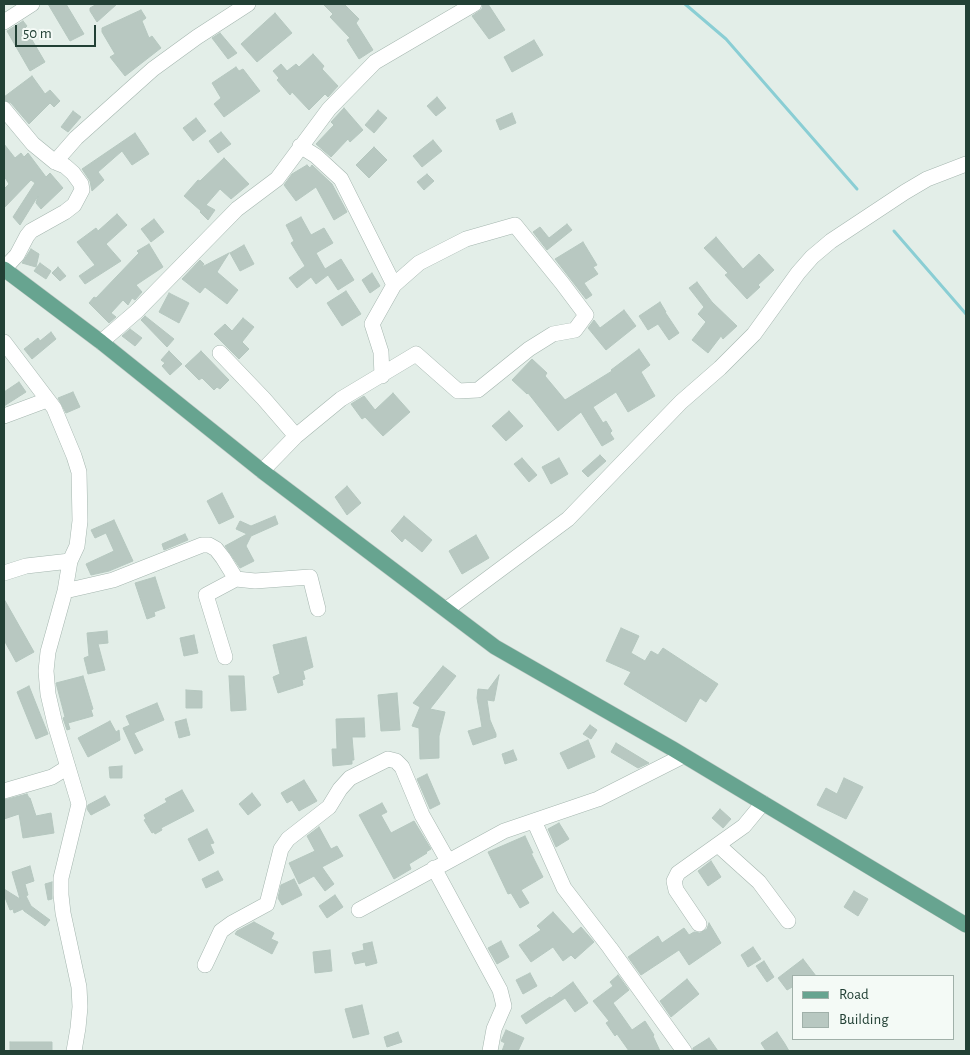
<!DOCTYPE html>
<style>
body{margin:0}
#map{position:relative;width:970px;height:1055px;overflow:hidden;background:#e3eee8;font-family:"Alegreya Sans",sans-serif}
canvas{display:block}
.frame{position:absolute;inset:0;border:5px solid #224035;pointer-events:none}
.legend{position:absolute;left:792px;top:975px;width:162px;height:65px;box-sizing:border-box;background:#f4faf6;border:1px solid #a0b0a9;margin:0;padding:6px 9px;list-style:none;font-size:15px;color:#224035}
.legend li{display:flex;align-items:center;gap:10px;height:25px}
.legend b{width:25px;border:1px solid #a0b0a9}
.scale{position:absolute;left:15px;top:25px;width:81px;height:22px;box-sizing:border-box;border:2px solid #224035;border-top:0;padding-left:6px;font-size:15px;line-height:18px;white-space:nowrap;color:#224035;-webkit-text-stroke:4px #f4faf6;paint-order:stroke}
</style>
<div id="map">
<canvas width="970" height="1055"></canvas>
<div class="frame"></div>
<ul class="legend">
<li><b style="height:6px;background:#67a490"></b>Road</li>
<li><b style="height:14px;background:#b8c8c1"></b>Building</li>
</ul>
<div class="scale">50 m</div>
</div>
<script>
const context = document.querySelector('canvas').getContext('2d');
context.lineJoin = 'round';
function shape(rows) {
  const path = new Path2D();
  for (const r of rows) {
    path.moveTo(r[0], r[1]);
    for (let i = 2; i < r.length; i += 2) path.lineTo(r[i], r[i + 1]);
  }
  return path;
}
function strokePath(path, color, width, dash) {
  context.strokeStyle = color;
  context.lineWidth = width;
  context.lineCap = dash ? 'butt' : 'round';
  context.setLineDash(dash || []);
  context.stroke(path);
}
function fillPath(path, color) {
  context.fillStyle = color;
  context.fill(path, 'evenodd');
}
const stream = shape([
 [685,4,726,39,857,189],
 [894,231,966,314]
]);
const building = shape([
 [48,4,66,4,84,34,70,41,48,4],
 [97,4,117,4,97,22,90,11,90,8,97,4],
 [323,4,344,4,359,19,356,23,373,50,359,59,347,40,350,38,330,17,333,14,323,4],
 [483,4,488,4,505,30,489,39,472,16,482,9,483,4],
 [141,10,146,18,142,21,149,38,152,36,161,48,125,76,110,57,115,54,102,32,102,28,141,10],
 [275,13,292,33,257,62,241,44,275,13],
 [23,21,27,26,25,28,45,62,30,71,7,31,23,21],
 [220,33,237,53,228,59,212,38,220,33],
 [534,40,543,55,512,72,504,57,534,40],
 [313,54,324,66,322,69,338,86,328,97,325,94,309,110,292,92,290,95,277,80,279,78,273,71,281,64,287,71,296,64,299,67,313,54],
 [236,67,239,71,243,69,260,91,224,117,214,104,221,98,212,83,236,67],
 [32,76,45,94,50,90,60,101,54,107,50,103,29,124,11,103,4,100,4,97,32,76],
 [437,97,446,108,436,116,427,106,437,97],
 [344,108,363,130,350,142,348,139,331,157,316,144,334,125,331,122,344,108],
 [378,110,387,118,374,133,365,125,378,110],
 [73,111,81,117,68,132,61,127,73,111],
 [512,113,516,123,500,130,496,120,512,113],
 [196,118,206,131,193,141,183,128,196,118],
 [221,132,231,144,218,153,209,141,221,132],
 [135,133,149,154,132,165,122,151,98,172,104,180,92,191,90,181,82,169,135,133],
 [433,140,442,151,422,167,413,156,433,140],
 [4,144,15,158,21,153,24,157,28,153,46,177,50,173,63,188,41,209,36,203,38,196,20,225,13,217,35,183,31,180,4,208,4,189,9,184,4,176,4,144],
 [374,147,387,160,369,178,356,165,374,147],
 [224,158,249,184,231,199,220,189,206,205,215,210,208,220,200,212,201,211,184,196,198,180,200,181,224,158],
 [307,165,310,168,312,165,332,184,347,212,334,220,316,187,296,201,284,185,292,174,307,165],
 [427,174,434,181,424,190,417,182,427,174],
 [117,214,127,225,106,244,121,261,85,284,79,276,95,265,77,242,96,228,98,231,117,214],
 [301,217,311,235,324,228,333,243,316,253,325,269,341,259,354,280,338,290,328,275,316,284,311,277,297,288,289,278,305,266,291,243,294,241,286,225,301,217],
 [154,219,164,232,151,242,141,229,154,219],
 [567,224,572,230,547,250,533,232,540,227,549,238,567,224],
 [716,237,743,269,759,254,774,270,758,285,760,287,747,299,725,275,728,273,704,248,716,237],
 [583,242,597,265,593,267,598,274,584,283,592,295,586,299,555,259,583,242],
 [149,244,163,267,136,285,142,292,135,300,132,298,128,305,123,300,111,313,116,317,109,323,89,303,94,297,96,298,139,253,137,251,149,244],
 [244,245,254,264,240,271,230,253,244,245],
 [31,249,39,254,36,267,22,263,31,249],
 [229,253,217,272,238,290,227,304,205,287,200,293,182,279,200,260,204,264,202,267,229,253],
 [40,263,51,271,46,279,34,271,40,263],
 [58,267,66,276,60,281,52,273,58,267],
 [372,273,380,286,370,293,362,280,372,273],
 [697,282,712,302,737,326,723,339,721,336,708,353,692,340,706,322,698,314,704,307,689,288,697,282],
 [346,291,361,314,342,326,327,303,346,291],
 [169,293,189,303,179,323,159,312,169,293],
 [660,302,666,312,665,312,679,333,669,340,658,324,648,330,639,316,660,302],
 [624,310,636,326,606,350,588,328,594,320,600,328,624,310],
 [145,316,174,339,167,347,141,320,145,316],
 [243,318,254,327,242,342,249,349,239,359,214,334,225,324,232,331,243,318],
 [130,329,142,338,135,346,122,336,130,329],
 [51,332,56,339,32,359,24,349,38,338,40,341,51,332],
 [639,349,650,365,641,372,655,396,628,412,616,392,593,407,603,423,606,421,612,431,610,433,614,439,602,446,581,412,558,431,528,393,527,394,512,380,532,359,547,373,545,376,565,400,612,371,611,370,639,349],
 [169,351,182,364,170,375,162,366,165,363,161,360,169,351],
 [201,351,229,380,220,389,217,387,214,390,202,378,199,380,185,366,201,351],
 [19,382,26,392,4,406,4,392,19,382],
 [73,392,80,407,66,413,58,398,73,392],
 [393,393,410,412,383,436,365,417,362,419,351,404,364,396,375,410,393,393],
 [509,411,523,426,506,441,492,426,509,411],
 [600,455,606,461,588,477,582,471,600,455],
 [522,458,537,475,529,482,514,464,522,458],
 [559,458,568,474,551,484,542,467,559,458],
 [347,486,361,503,347,515,335,497,347,486],
 [222,493,234,517,219,524,207,501,222,493],
 [275,516,278,524,251,536,246,546,254,561,240,568,225,546,247,534,236,529,240,521,251,526,275,516],
 [404,516,432,540,422,552,405,538,402,542,391,531,404,516],
 [114,520,133,561,109,571,91,575,86,564,114,551,106,533,95,538,91,530,114,520],
 [185,534,188,540,164,550,162,544,185,534],
 [476,535,489,558,462,574,449,551,476,535],
 [155,577,165,608,154,612,155,616,147,619,135,583,155,577],
 [4,599,34,652,16,662,4,640,4,599],
 [621,628,639,636,631,653,645,661,651,651,658,655,663,648,718,684,706,702,700,698,686,722,624,684,631,672,606,661,621,628],
 [107,631,108,643,98,644,105,670,88,674,84,658,89,656,87,633,107,631],
 [194,635,198,653,184,656,180,638,194,635],
 [306,637,313,667,303,671,305,679,302,680,303,685,278,693,273,677,280,674,273,645,306,637],
 [443,666,456,676,430,709,445,712,439,736,439,758,420,759,419,728,412,726,420,707,413,703,443,666],
 [499,675,494,701,487,700,490,720,496,734,496,737,473,745,468,731,482,727,477,698,478,689,488,690,499,675],
 [83,676,93,709,91,710,93,716,68,723,70,729,67,730,63,718,65,717,56,683,83,676],
 [229,676,244,676,246,710,231,711,229,676],
 [29,686,48,734,36,739,17,692,29,686],
 [186,690,202,691,202,708,186,708,186,690],
 [397,693,400,730,381,731,378,695,397,693],
 [157,703,164,720,134,733,143,750,135,754,123,728,130,725,126,716,157,703],
 [364,718,365,737,352,737,354,760,352,760,352,764,333,766,332,749,337,749,336,719,364,718],
 [186,719,190,735,179,738,175,722,186,719],
 [110,721,116,732,119,730,120,740,88,757,78,738,110,721],
 [590,725,597,730,591,739,583,734,590,725],
 [588,740,595,757,568,769,560,753,588,740],
 [616,743,649,763,638,768,611,752,616,743],
 [513,750,517,760,505,764,502,754,513,750],
 [122,766,122,778,110,778,109,767,122,766],
 [427,774,440,804,430,809,417,779,427,774],
 [844,778,863,787,846,819,817,805,826,788,837,794,844,778],
 [304,780,317,801,299,811,292,800,287,803,281,793,304,780],
 [182,790,194,811,161,828,162,830,155,834,154,832,152,833,144,820,146,819,144,815,167,802,165,799,182,790],
 [252,793,261,805,248,815,239,804,252,793],
 [27,794,29,798,30,798,36,816,51,813,54,833,23,838,19,814,4,819,4,800,27,794],
 [105,796,110,805,91,815,87,809,88,805,105,796],
 [382,803,387,812,381,815,391,833,414,821,431,849,426,852,427,853,409,864,411,869,394,879,359,815,382,803],
 [720,809,731,819,723,828,712,818,720,809],
 [559,823,569,839,556,847,548,829,559,823],
 [319,827,331,849,337,846,343,856,322,867,334,884,325,891,314,876,299,884,289,863,315,851,307,836,319,827],
 [207,829,214,843,210,844,214,853,199,861,188,839,207,829],
 [525,836,533,853,531,853,543,877,521,890,529,903,520,908,511,893,508,894,488,852,525,836],
 [711,861,721,877,708,886,698,871,711,861],
 [30,866,34,881,25,884,28,895,26,896,31,906,50,920,45,926,24,911,23,909,14,913,13,909,10,910,4,895,4,889,20,899,12,872,30,866],
 [218,871,223,880,206,888,202,879,218,871],
 [294,879,302,895,282,905,278,898,281,885,294,879],
 [52,882,52,899,48,900,45,884,52,882],
 [854,891,868,899,858,916,844,907,854,891],
 [335,895,343,907,327,918,319,906,335,895],
 [553,912,573,934,581,927,594,942,575,959,571,955,563,961,553,947,531,962,519,945,541,930,537,926,553,912],
 [254,922,274,933,271,939,278,942,272,954,235,934,237,931,254,922],
 [709,923,721,943,689,965,679,950,641,975,628,957,658,936,662,943,684,928,689,935,694,932,700,933,707,929,709,923],
 [501,941,509,957,497,964,488,948,501,941],
 [372,942,377,963,366,966,365,962,355,964,352,953,364,950,363,944,372,942],
 [753,947,761,959,748,967,741,955,753,947],
 [330,950,332,971,315,973,313,952,330,950],
 [803,959,816,976,794,976,794,986,787,990,778,978,803,959],
 [764,961,774,977,767,982,756,966,764,961],
 [530,973,537,986,523,994,516,980,530,973],
 [618,975,629,990,613,1003,632,1030,645,1021,654,1035,653,1036,660,1051,629,1051,617,1034,615,1036,606,1023,609,1021,593,1001,613,986,610,982,618,975],
 [687,979,699,994,671,1017,660,1001,687,979],
 [573,982,588,1003,575,1012,565,998,526,1024,521,1016,550,997,551,998,573,982],
 [362,1005,369,1034,353,1038,345,1009,362,1005],
 [506,1030,524,1038,518,1051,502,1051,505,1043,501,1041,502,1039,506,1030],
 [398,1032,402,1042,387,1047,384,1037,398,1032],
 [777,1032,785,1044,789,1051,766,1051,761,1043,777,1032],
 [709,1038,718,1051,693,1051,693,1048,709,1038],
 [10,1042,52,1042,52,1051,10,1051,10,1042]
]);
const minor = shape([
 [4,22,32,4],
 [4,109,33,144,55,162,65,166,73,173,81,184,82,190,74,205,65,212,31,231,27,236,17,255,4,269],
 [55,162,76,138,153,69,197,37,248,4],
 [4,342,54,408,74,456,79,472,80,521,77,546,70,561,65,591,48,652,46,671,48,694,55,724,79,804,61,878,61,895,63,913,79,987,80,1007,78,1028,74,1051],
 [101,342,137,311,237,209,277,179,329,109,375,62,474,4],
 [220,353,264,399,296,436],
 [382,376,381,352,372,324,394,285],
 [4,416,47,400],
 [262,471,296,436,341,399,416,354,458,391,478,390,529,349,553,334,575,330,586,315,562,283,515,225,466,239,419,263,394,285,341,179,316,156,300,146],
 [4,573,26,566,70,561],
 [65,591,113,580,202,545,209,545,216,549,223,558,236,579,255,581,310,577,318,609],
 [447,609,568,519,681,402,720,368,754,334,798,273,812,257,831,241,905,192,927,179,966,164],
 [225,657,206,595,236,579],
 [4,791,52,777,68,767],
 [534,821,564,888,610,948,684,1051],
 [718,845,759,882,788,921],
 [434,868,500,990,504,1006,494,1029,490,1051],
 [359,910,504,831,598,799,683,756],
 [699,924,676,890,674,881,678,873,744,826,763,803],
 [205,965,221,931,232,923,267,904,281,849,288,839,329,807,340,789,350,778,388,759,396,761,402,767,422,815,448,861]
]);
const major = shape([
 [4,269,101,342,262,471,495,647,673,749,966,925]
]);
strokePath(stream, '#8aced4', 3);
fillPath(building, '#b8c8c1');
strokePath(building, '#b5c7bf', 1);
strokePath(minor, '#a5b6af', 16);
strokePath(major, '#c1cac6', 16);
strokePath(minor, '#fff', 15);
strokePath(major, '#67a490', 15);
</script>
